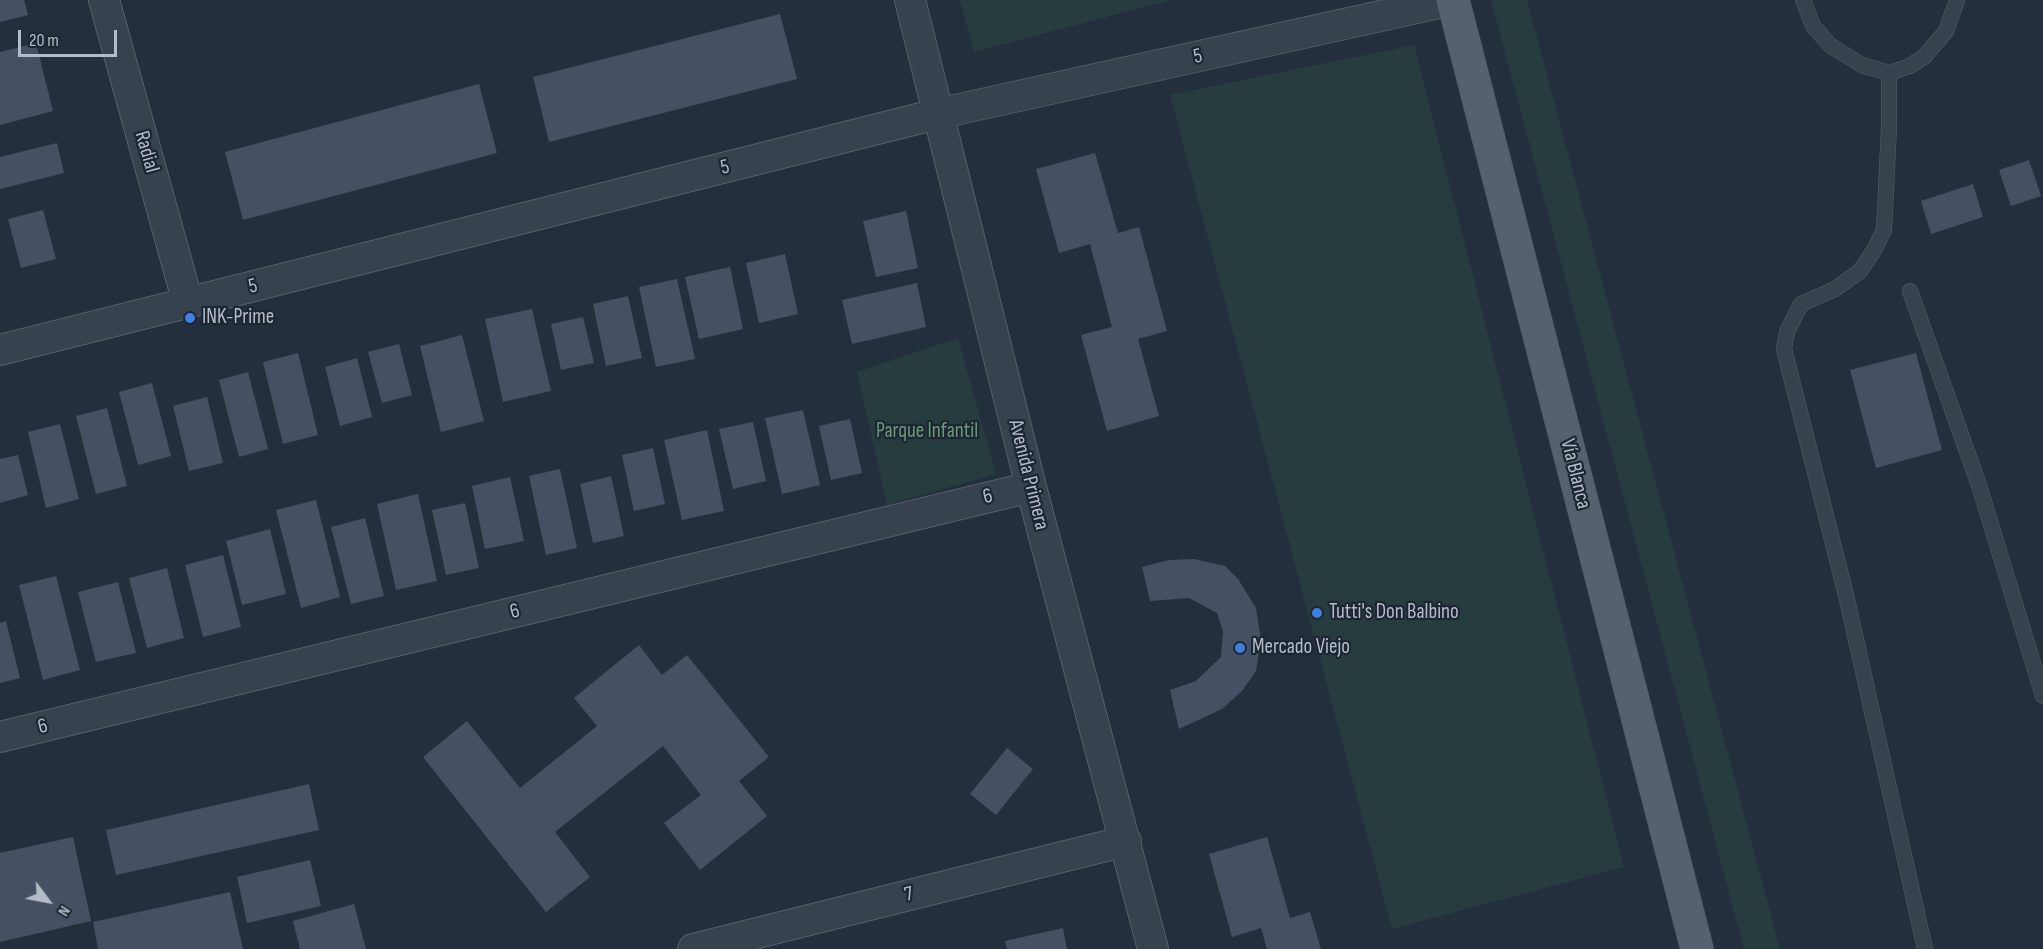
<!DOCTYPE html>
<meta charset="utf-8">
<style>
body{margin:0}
#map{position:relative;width:2043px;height:949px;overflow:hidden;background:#242f3e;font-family:"Sofia Sans Condensed",sans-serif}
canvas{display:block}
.north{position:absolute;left:18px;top:871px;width:60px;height:60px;-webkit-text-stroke:4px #1d2633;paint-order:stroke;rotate:122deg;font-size:16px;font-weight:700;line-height:24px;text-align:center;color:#b4bcc9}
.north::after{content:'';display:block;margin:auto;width:21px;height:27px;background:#b4bcc9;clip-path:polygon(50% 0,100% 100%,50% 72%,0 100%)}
.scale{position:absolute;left:18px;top:30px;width:99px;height:27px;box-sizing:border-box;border:3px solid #b4bcc9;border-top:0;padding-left:8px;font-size:18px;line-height:21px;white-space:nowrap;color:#b4bcc9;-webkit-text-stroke:4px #1d2633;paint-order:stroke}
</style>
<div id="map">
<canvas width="2043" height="949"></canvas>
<div class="north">N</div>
<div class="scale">20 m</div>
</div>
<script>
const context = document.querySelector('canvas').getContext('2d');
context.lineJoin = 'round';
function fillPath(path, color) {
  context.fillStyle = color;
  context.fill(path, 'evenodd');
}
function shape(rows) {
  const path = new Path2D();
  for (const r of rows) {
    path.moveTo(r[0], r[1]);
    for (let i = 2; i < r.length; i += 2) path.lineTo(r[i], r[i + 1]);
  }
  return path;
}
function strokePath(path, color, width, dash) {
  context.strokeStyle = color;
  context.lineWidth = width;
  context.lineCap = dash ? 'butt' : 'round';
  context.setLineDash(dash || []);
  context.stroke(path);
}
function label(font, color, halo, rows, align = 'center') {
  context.font = font + ' "Sofia Sans Condensed",sans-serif';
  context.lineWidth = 4.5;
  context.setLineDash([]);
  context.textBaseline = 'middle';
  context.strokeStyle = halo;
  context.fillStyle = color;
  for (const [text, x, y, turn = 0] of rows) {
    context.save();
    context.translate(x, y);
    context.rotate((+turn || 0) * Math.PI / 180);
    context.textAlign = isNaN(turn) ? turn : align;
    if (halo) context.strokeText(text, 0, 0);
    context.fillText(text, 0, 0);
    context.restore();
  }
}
const green = shape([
 [960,0,1171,0,974,52],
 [1491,0,1527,0,1780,949,1744,949],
 [1414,45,1624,867,1392,929,1170,95],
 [958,338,996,474,887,505,857,372]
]);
const building = shape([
 [0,0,24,0,28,15,0,22],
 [780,14,797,79,549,142,533,77],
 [36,43,53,111,0,125,0,52],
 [479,84,497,153,243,220,225,152],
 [57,143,64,173,0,189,0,157],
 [1095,153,1118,233,1139,227,1167,331,1138,339,1159,416,1107,431,1081,335,1112,327,1090,244,1059,253,1036,169],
 [2029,160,2041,196,2011,206,1999,170],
 [1973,184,1983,217,1931,234,1921,201],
 [43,210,56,259,21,268,8,219],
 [906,211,918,268,876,277,863,221],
 [785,254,798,314,759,323,746,263],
 [730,267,743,329,699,339,685,277],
 [677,279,695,359,656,367,639,287],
 [917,283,926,327,852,344,842,300],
 [628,296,642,358,606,366,593,304],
 [532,309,551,391,503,402,485,319],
 [583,317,594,363,561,370,551,324],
 [462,335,484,421,441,432,420,346],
 [399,344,412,395,382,403,368,352],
 [298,353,318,435,283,444,263,362],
 [1916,353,1942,450,1876,468,1850,370],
 [357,358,372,417,340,426,325,367],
 [248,372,268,449,239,457,219,380],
 [152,383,171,456,138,465,119,392],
 [207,397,223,463,189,471,173,406],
 [107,408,127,486,96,494,76,416],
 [803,410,820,485,782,494,765,418],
 [850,419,862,473,831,480,819,426],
 [753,422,766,481,733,489,719,429],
 [60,424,79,499,46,508,28,432],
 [707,430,724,511,682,520,664,440],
 [653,448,665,504,634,511,622,455],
 [18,455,28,495,0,503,0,459],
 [560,469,577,548,546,555,529,476],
 [611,476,624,536,593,543,580,484],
 [510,477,524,541,485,549,472,486],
 [418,494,437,581,396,590,377,504],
 [316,500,340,597,301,608,276,510],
 [465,503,479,568,446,575,432,510],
 [365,518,384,596,351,604,331,527],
 [270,529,286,594,242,605,226,541],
 [223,555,241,627,203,637,185,565],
 [1194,559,1225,566,1238,579,1256,608,1261,640,1256,671,1242,691,1222,709,1179,729,1170,690,1196,681,1221,657,1223,632,1217,613,1189,598,1150,601,1142,567,1169,560],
 [167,568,184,638,147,648,129,578],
 [56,576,80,670,43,680,19,585],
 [118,582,136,653,96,662,78,592],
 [6,621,20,678,0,683,0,623],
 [639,645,662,675,687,655,769,757,739,781,767,816,700,870,664,823,701,795,663,746,555,832,590,877,546,912,423,757,467,721,520,788,597,726,574,698],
 [1007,748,1033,769,996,815,970,794],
 [309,784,319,830,116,875,106,830],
 [73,837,91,921,0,942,0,853],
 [1267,837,1290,918,1310,912,1321,949,1267,949,1261,928,1232,937,1209,854],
 [310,860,321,906,247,923,237,877],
 [230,892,243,949,98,949,93,922],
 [354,904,366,949,300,949,293,921],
 [1063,928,1067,949,1007,949,1005,941]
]);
const service = shape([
 [1803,0,1813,26,1831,46,1862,65,1889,73,1910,66,1925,56,1946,31,1957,0],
 [1889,73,1889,127,1884,230,1873,252,1860,271,1835,289,1801,304,1787,332,1784,349,1846,595,1925,949],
 [1910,291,1979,485,2043,696]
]);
const minor = shape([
 [104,0,188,303],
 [910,0,1031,487,1153,949],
 [0,350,937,114,1453,0],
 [0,737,1031,487],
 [693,949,1126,841]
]);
const primary = shape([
 [1453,0,1697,949]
]);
const markers = [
 [190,318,6,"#3f7fe0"],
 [1317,613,6,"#3f7fe0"],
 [1240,648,6,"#3f7fe0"]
];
const streetNames = [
 ["5",1198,57,-13],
 ["Radial",146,152,74],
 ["5",725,168,-14],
 ["5",253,287,-14],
 ["Vía Blanca",1575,474,76],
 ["Avenida Primera",1028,475,76],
 ["6",988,497,-14],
 ["6",515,612,-14],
 ["6",43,727,-14],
 ["7",909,895,-14]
];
const poiNames = [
 ["INK-Prime",202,318],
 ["Tutti's Don Balbino",1329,613],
 ["Mercado Viejo",1252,648]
];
const parkNames = [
 ["Parque Infantil",927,432]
];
fillPath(green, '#263c3f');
fillPath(building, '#455162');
strokePath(service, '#565f6c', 16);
strokePath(minor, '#565f6c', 32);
strokePath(primary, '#414a57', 34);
strokePath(service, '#38414e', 15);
strokePath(minor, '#38414e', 30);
strokePath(primary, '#56606e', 33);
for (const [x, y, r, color] of markers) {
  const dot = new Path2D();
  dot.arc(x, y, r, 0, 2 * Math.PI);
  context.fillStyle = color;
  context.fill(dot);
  strokePath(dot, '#1d2633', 2);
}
label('21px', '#b4bcc9', '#1d2633', streetNames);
label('21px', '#b4bcc9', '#1d2633', poiNames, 'left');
label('21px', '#6b9a76', '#1d2633', parkNames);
</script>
